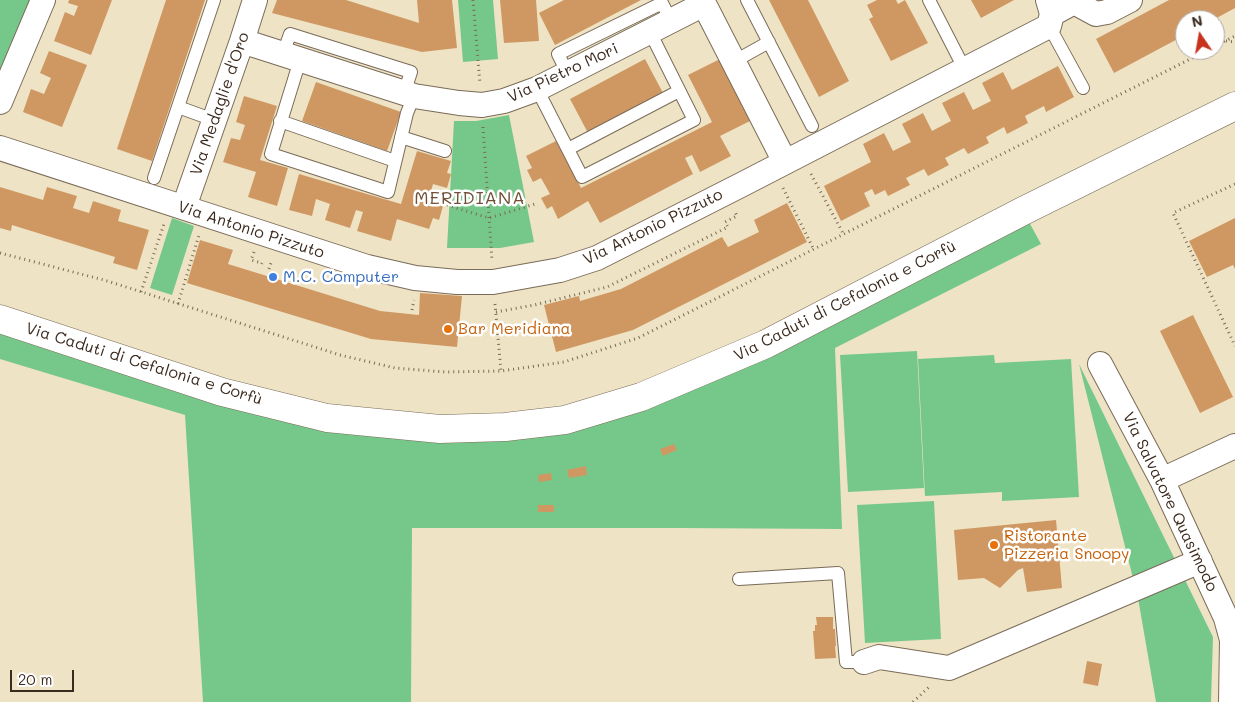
<!DOCTYPE html>
<meta charset="utf-8">
<style>
body{margin:0}
#map{position:relative;width:1235px;height:702px;overflow:hidden;background:#eee3c5;font-family:Mali,sans-serif}
canvas{display:block}
.north{position:absolute;left:1175px;top:10px;width:50px;height:50px;box-sizing:border-box;background:#fff;border:1px solid #b1aaa5;border-radius:50%;rotate:348deg;font-size:14px;font-weight:700;line-height:20px;text-align:center;color:#3b2a1e}
.north::after{content:'';display:block;margin:auto;width:18px;height:22px;background:#c8321e;clip-path:polygon(50% 0,100% 100%,50% 72%,0 100%)}
.scale{position:absolute;left:10px;top:670px;width:64px;height:22px;box-sizing:border-box;border:2px solid #3b2a1e;border-top:0;padding-left:6px;font-size:15px;line-height:18px;white-space:nowrap;color:#3b2a1e;-webkit-text-stroke:4px #fff;paint-order:stroke}
</style>
<div id="map">
<canvas width="1235" height="702"></canvas>
<div class="north">N</div>
<div class="scale">20 m</div>
</div>
<script>
const context = document.querySelector('canvas').getContext('2d');
context.lineJoin = 'round';
function fillPath(path, color) {
  context.fillStyle = color;
  context.fill(path, 'evenodd');
}
function shape(rows) {
  const path = new Path2D();
  for (const r of rows) {
    path.moveTo(r[0], r[1]);
    for (let i = 2; i < r.length; i += 2) path.lineTo(r[i], r[i + 1]);
  }
  return path;
}
function strokePath(path, color, width, dash) {
  context.strokeStyle = color;
  context.lineWidth = width;
  context.lineCap = dash ? 'butt' : 'round';
  context.setLineDash(dash || []);
  context.stroke(path);
}
function label(font, color, halo, rows, align = 'center') {
  context.font = font + ' Mali,sans-serif';
  context.lineWidth = 5;
  context.setLineDash([]);
  context.textBaseline = 'middle';
  context.strokeStyle = halo;
  context.fillStyle = color;
  for (const [text, x, y, turn = 0] of rows) {
    context.save();
    context.translate(x, y);
    context.rotate((+turn || 0) * Math.PI / 180);
    context.textAlign = isNaN(turn) ? turn : align;
    if (halo) context.strokeText(text, 0, 0);
    context.fillText(text, 0, 0);
    context.restore();
  }
}
const green = shape([
 [0,0,42,0,0,103],
 [458,0,493,0,498,59,463,62],
 [509,115,534,242,500,248,447,248,454,121,476,121],
 [1023,211,1041,244,835,348,842,529,679,528,412,528,411,702,203,702,185,415,0,359,0,319,222,392,440,429,645,396],
 [172,218,194,226,172,295,150,288],
 [917,351,924,488,848,492,840,355],
 [994,355,995,363,1071,359,1079,497,1002,501,1002,492,925,496,918,359],
 [1079,364,1213,637,1211,702,1156,702,1138,598],
 [934,501,941,639,865,643,857,505]
]);
const building = shape([
 [69,0,112,0,91,55,54,41,65,12,74,16,78,6,68,3],
 [166,0,205,0,152,161,117,149],
 [277,0,346,0,419,23,417,0,452,0,457,48,422,52,272,13],
 [500,0,536,0,539,41,504,43],
 [564,0,641,0,555,45,539,13],
 [769,0,808,0,849,81,819,97],
 [877,0,896,0,898,4,905,0,928,43,891,61,869,19,873,17,867,5],
 [971,0,1014,0,981,18],
 [1169,0,1235,0,1235,8,1213,20,1185,20,1185,35,1114,73,1096,39],
 [49,51,87,65,62,127,23,112,31,89,44,94,51,78,40,73],
 [645,59,663,93,588,133,570,99],
 [720,59,750,121,720,136,731,156,700,172,692,155,685,158,693,174,600,223,588,201,558,219,552,206,547,209,541,198,550,194,541,178,533,182,527,170,532,168,526,156,558,140,581,188,712,122,688,75],
 [1058,66,1074,97,1046,112,1044,106,1025,116,1028,123,1007,134,1004,127,986,137,989,143,968,154,964,148,945,158,949,165,928,176,924,169,906,178,910,185,888,196,885,190,875,195,872,189,864,193,870,206,841,221,824,186,871,162,863,144,884,133,893,151,911,142,902,124,923,113,932,131,951,121,942,103,964,92,973,110,991,101,982,83,1003,72,1012,90],
 [316,82,401,112,387,151,302,121],
 [244,96,277,106,260,160,288,168,277,206,248,197,256,172,223,162,231,138,240,140,245,125,236,122],
 [417,151,451,161,447,173,451,174,447,188,433,184,428,202,443,206,439,220,433,218,429,229,397,219,391,241,357,231,363,212,356,210,350,228,325,220,330,204,316,199,312,216,289,210,299,174,401,204],
 [0,187,43,200,47,187,77,196,73,208,89,213,93,201,121,210,118,221,149,230,137,270,113,263,115,257,12,225,11,231,0,228],
 [787,203,807,242,633,330,556,352,544,305,579,296,580,301,621,289,722,237,728,247,759,232,754,220],
 [1235,218,1235,269,1233,265,1207,277,1189,241],
 [200,240,233,250,228,264,380,311,419,315,420,293,462,296,457,347,371,339,187,283],
 [1193,315,1233,397,1200,413,1160,331],
 [674,444,677,450,663,456,660,449],
 [586,466,587,475,569,478,567,470],
 [551,473,552,480,539,482,538,475],
 [538,505,554,505,554,512,538,512],
 [1056,520,1062,588,1027,592,1023,568,1018,570,1000,588,984,578,958,580,954,530],
 [816,617,833,617,833,629,835,629,836,646,835,646,836,658,815,659,813,631,815,631,815,625,817,625],
 [1087,661,1102,664,1098,686,1083,683]
]);
const path = shape([
 [473,0,480,84],
 [1226,41,1235,42],
 [1215,46,1235,36],
 [483,127,492,261],
 [811,174,844,235],
 [1235,184,1173,213,1235,346],
 [783,188,814,250],
 [438,201,450,206,489,218,535,204],
 [254,252,251,260,262,263,260,267],
 [0,253,104,280,340,355,395,368,445,372,501,371,564,362,638,338,1208,50],
 [269,269,272,260],
 [141,292,164,224],
 [178,304,199,235],
 [495,304,501,371],
 [412,310,414,300],
 [496,312,534,305,607,287,728,227,725,222,737,216,735,212],
 [913,702,929,687]
]);
const service = shape([
 [747,0,812,126],
 [929,0,965,70],
 [1049,26,1083,88],
 [283,54,290,34,411,72,404,93],
 [300,60,271,154,388,192,407,113,414,96],
 [733,62,769,42],
 [568,74,558,54,662,3,671,21],
 [537,89,582,177,694,120,650,32],
 [178,107,214,120],
 [280,121,395,161],
 [401,137,445,151],
 [568,149,679,91],
 [154,178,214,0],
 [739,579,838,573,846,662,864,662]
]);
const minor = shape([
 [702,0,785,162],
 [1052,14,1074,2,1096,14,1107,12,1130,0],
 [242,41,414,96,459,103,482,105,504,101,537,89,704,4],
 [0,102,43,0],
 [0,148,367,267,415,278,457,282,493,282,560,270,597,258,741,185,1049,26,1052,14,1048,0],
 [184,207,242,41,255,0],
 [1100,364,1162,480,1226,618,1232,640,1231,702],
 [1162,480,1235,446],
 [864,662,879,657,949,668,1200,561]
]);
const tertiary = shape([
 [0,319,222,392,327,418,440,429,505,427,565,420,641,397,766,344,1023,211,1235,106]
]);
const markers = [
 [273,277,5,"#3f7fe0"],
 [448,329,5,"#e8710a"],
 [994,545,5,"#e8710a"]
];
const streetNames = [
 ["Via Pietro Mori",563,73,-25],
 ["Via Medaglie d'Oro",220,104,-71],
 ["Via Antonio Pizzuto",653,227,-26],
 ["Via Antonio Pizzuto",251,230,18],
 ["Via Caduti di Cefalonia e Corfù",845,301,-27],
 ["Via Caduti di Cefalonia e Corfù",144,364,17],
 ["Via Salvatore Quasimodo",1170,502,64]
];
const shopNames = [
 ["M.C. Computer",283,277]
];
const foodNames = [
 ["Bar Meridiana",458,329],
 ["Ristorante",1004,536],
 ["Pizzeria Snoopy",1004,554]
];
const neighbourhoodNames = [
 ["MERIDIANA",470,198]
];
fillPath(green, '#76c88a');
fillPath(building, '#cf9862');
strokePath(service, '#7a6b58', 14);
strokePath(minor, '#7a6b58', 26);
strokePath(tertiary, '#7a6b58', 29);
strokePath(path, '#7a6b58', 3, [1, 4]);
strokePath(service, '#fff', 12);
strokePath(minor, '#fff', 24);
strokePath(tertiary, '#fff', 28);
for (const [x, y, r, color] of markers) {
  const dot = new Path2D();
  dot.arc(x, y, r, 0, 2 * Math.PI);
  context.fillStyle = color;
  context.fill(dot);
  strokePath(dot, '#fff', 2);
}
label('16px', '#3b2a1e', '#fff', streetNames);
label('16px', '#366cbe', '#fff', shopNames, 'left');
label('16px', '#c56008', '#fff', foodNames, 'left');
context.letterSpacing = '1px';
label('18px', '#6f5036', '#fff', neighbourhoodNames);
context.letterSpacing = '0px';
</script>
